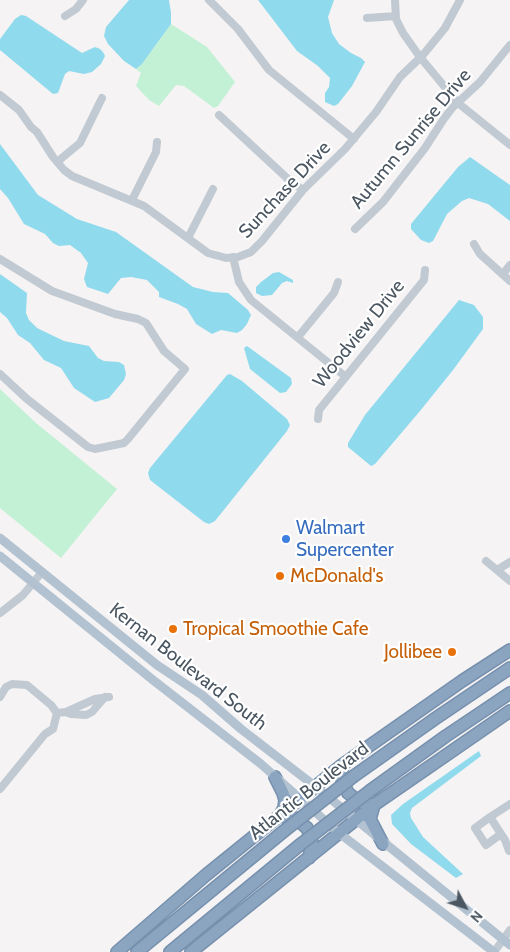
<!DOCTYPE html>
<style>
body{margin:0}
#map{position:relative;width:510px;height:952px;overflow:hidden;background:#f5f3f3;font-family:Cabin,sans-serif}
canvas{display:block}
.north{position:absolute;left:440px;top:882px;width:50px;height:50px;-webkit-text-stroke:4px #fff;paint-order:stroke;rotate:130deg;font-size:14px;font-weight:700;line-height:20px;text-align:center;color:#4a5661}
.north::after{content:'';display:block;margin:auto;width:18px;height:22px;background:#4a5661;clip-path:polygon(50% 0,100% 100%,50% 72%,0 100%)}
</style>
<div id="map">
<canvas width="510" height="952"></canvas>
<div class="north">N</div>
</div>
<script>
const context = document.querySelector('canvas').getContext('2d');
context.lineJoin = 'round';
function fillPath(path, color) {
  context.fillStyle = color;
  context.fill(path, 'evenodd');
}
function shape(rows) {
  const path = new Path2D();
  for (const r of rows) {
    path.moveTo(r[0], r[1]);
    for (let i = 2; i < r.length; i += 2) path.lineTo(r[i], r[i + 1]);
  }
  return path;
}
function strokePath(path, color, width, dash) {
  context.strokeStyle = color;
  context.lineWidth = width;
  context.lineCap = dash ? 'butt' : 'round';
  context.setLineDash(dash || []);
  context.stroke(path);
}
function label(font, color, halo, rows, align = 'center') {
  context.font = font + ' Cabin,sans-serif';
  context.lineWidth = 4.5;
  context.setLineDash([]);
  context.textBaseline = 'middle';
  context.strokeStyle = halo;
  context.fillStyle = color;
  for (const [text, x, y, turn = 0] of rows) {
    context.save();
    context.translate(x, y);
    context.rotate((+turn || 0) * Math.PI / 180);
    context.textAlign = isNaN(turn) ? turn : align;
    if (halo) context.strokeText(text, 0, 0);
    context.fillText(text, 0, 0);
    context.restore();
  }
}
const green = shape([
 [171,24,207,47,235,82,218,106,214,108,184,86,176,85,159,106,149,100,136,86,141,73,136,69,142,64],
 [0,389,36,423,117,489,61,558,0,508]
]);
const water = shape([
 [129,0,169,0,171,13,171,24,142,64,136,69,124,61,108,44,104,36,106,27],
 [258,0,334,0,328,17,332,33,339,44,351,53,361,58,365,62,352,86,338,104,334,106,325,102,325,93,329,87,330,78,318,66,297,51],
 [21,15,26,16,82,53,95,47,100,49,103,52,105,56,101,64,92,72,84,74,69,71,65,74,58,93,53,94,0,50,0,39,15,19],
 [0,144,38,195,77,219,116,232,193,287,213,292,228,293,248,310,251,315,247,324,242,330,237,333,221,330,212,334,196,324,187,309,178,304,159,297,159,292,147,280,131,277,121,278,108,294,87,287,84,279,88,263,81,253,70,245,59,246,53,243,45,234,24,224,8,198,0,189],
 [470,157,510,185,510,221,488,204,469,198,462,201,447,214,433,241,429,243,421,240,411,229,411,224,458,167],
 [279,272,293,280,293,283,287,281,282,283,272,295,262,296,256,293,256,287,261,282,273,273],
 [0,274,27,293,26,313,29,320,37,328,64,341,89,346,98,358,104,361,119,362,124,365,126,374,124,380,109,398,95,402,74,388,61,368,44,360,30,343,18,335,7,318,0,312],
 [459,300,474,305,483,317,483,329,453,370,420,411,375,464,371,466,348,447,348,443,365,415],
 [247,346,291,378,292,384,286,392,280,393,250,369,244,348],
 [230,374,242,381,287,419,290,425,287,431,215,521,209,524,204,522,150,480,148,473,150,468,227,375],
 [479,751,481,756,412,808,410,813,411,818,423,837,463,874,456,878,411,844,392,824,391,815,403,804]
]);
const minor = shape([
 [209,0,238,29,269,70,354,139],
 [395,0,396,19,403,33,420,57,458,103,510,145],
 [65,16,76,9,83,0],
 [367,18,396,16],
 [0,95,19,110,31,127,37,132,53,157,64,170,72,176,144,206,208,253,226,258,238,257,251,252,262,241,303,190,345,149,376,112,400,77,422,56,445,28,460,0],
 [219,115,289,180,303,190],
 [57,162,80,143,102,98],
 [132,200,156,152,157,142],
 [355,229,383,202,425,148,443,120,452,108,480,82,510,45],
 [188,238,213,189],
 [474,244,480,254,510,281],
 [233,257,239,282,251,300,346,377],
 [0,259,52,291,115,314,138,319,146,323,164,351,185,369,128,439,124,443,95,449,88,447,27,399,0,374],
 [503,274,510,265],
 [298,337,334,293,338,282],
 [318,419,319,410,424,280,425,270],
 [486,561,510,581],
 [497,570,510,562],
 [0,613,23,595,42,572],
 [0,697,6,687,12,684,27,685,51,705,57,713,53,729,45,734,0,789],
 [66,712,71,714,86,715,92,712,105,697],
 [57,713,66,712,95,699,109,697],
 [490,817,475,828,486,845,501,834],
 [509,851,505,840,490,817,510,804],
 [494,952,510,930]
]);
const major = shape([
 [0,538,157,665,202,695,241,729,316,787,510,945],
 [0,556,153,680,261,764,339,833,494,952]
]);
const highway = shape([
 [342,765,342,780,348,793,360,802,374,805,370,819,383,844],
 [354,776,436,718,510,668],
 [275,777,283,793,285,800,284,808,280,815],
 [371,790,446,736,510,693],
 [279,816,295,818,307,828,312,842,309,858],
 [117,952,206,875,342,765,462,681,510,650],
 [137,952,284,831],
 [170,952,301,844],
 [191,952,374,805,510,711]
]);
const highwayBridge = shape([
 [284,831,354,776],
 [301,844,371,790]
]);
const markers = [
 [286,539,5,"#3f7fe0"],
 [280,576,5,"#e8710a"],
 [173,629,5,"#e8710a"],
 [452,652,5,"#e8710a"]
];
const streetNames = [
 ["Autumn Sunrise Drive",411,139,-50],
 ["Sunchase Drive",285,190,-47],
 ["Woodview Drive",359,334,-51],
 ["Kernan Boulevard South",188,667,38],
 ["Atlantic Boulevard",309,791,-38]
];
const shopNames = [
 ["Walmart",296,528],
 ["Supercenter",296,550]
];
const foodNames = [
 ["McDonald's",290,576],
 ["Tropical Smoothie Cafe",183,629],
 ["Jollibee",442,652,"right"]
];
fillPath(green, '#c3f1d5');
fillPath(water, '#90daee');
strokePath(highway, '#7690ad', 14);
strokePath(minor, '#c1cad2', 8);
strokePath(major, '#b3c2d1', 9);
strokePath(highway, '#8ba5c1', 11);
strokePath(highwayBridge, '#7690ad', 14, []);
strokePath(highwayBridge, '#8ba5c1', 11);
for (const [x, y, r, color] of markers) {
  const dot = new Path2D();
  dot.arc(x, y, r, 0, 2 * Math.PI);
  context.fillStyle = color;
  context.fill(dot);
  strokePath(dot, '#fff', 2);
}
label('19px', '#4a5661', '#fff', streetNames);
label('19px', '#366cbe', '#fff', shopNames, 'left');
label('19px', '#c56008', '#fff', foodNames, 'left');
</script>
